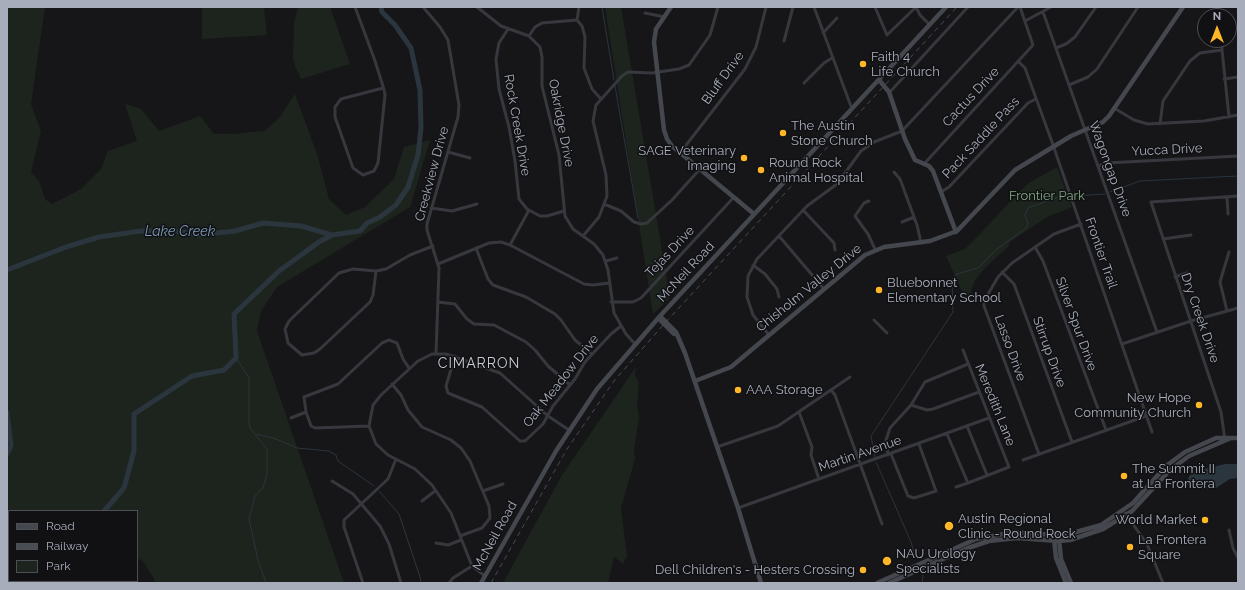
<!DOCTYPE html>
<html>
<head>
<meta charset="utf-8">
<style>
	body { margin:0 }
	#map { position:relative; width:1245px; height:590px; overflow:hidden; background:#161619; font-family:Raleway,sans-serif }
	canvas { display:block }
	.frame { position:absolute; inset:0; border:8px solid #a7adba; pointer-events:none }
	.legend { position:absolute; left:8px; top:510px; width:130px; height:72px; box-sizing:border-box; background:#111114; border:1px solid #4d4f56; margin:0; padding:5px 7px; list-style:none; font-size:12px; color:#a7adba }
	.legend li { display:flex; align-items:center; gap:8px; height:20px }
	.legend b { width:20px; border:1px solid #4d4f56 }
	.north { position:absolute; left:1197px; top:8px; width:40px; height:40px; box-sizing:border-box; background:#111114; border:1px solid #4d4f56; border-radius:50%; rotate:0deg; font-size:11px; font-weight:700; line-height:16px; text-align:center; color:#a7adba }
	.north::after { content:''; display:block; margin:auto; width:14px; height:18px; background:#ffb728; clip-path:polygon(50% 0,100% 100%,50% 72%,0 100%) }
</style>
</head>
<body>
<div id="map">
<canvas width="1245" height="590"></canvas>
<div class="frame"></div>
<ul class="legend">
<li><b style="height:5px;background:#45474e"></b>Road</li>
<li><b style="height:5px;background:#4a4c53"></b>Railway</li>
<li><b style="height:11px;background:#1c241d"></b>Park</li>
</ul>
<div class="north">N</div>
</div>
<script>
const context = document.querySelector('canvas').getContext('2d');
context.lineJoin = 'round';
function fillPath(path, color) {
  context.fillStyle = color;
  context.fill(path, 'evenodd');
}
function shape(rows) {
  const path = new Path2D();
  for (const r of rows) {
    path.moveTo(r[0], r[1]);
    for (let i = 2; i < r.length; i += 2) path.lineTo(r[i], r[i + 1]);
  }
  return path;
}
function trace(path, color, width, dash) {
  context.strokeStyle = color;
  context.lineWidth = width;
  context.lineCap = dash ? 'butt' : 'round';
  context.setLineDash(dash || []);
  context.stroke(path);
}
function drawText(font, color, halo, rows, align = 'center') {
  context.font = font + ' Raleway,sans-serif';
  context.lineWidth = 3;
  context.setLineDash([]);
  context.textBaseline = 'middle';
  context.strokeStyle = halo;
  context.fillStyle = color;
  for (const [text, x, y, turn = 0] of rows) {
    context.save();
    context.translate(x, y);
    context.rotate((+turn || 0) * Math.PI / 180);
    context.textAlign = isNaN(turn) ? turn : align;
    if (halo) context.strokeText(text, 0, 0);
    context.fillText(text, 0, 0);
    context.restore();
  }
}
fillPath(shape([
	[7,7,45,7,31,104,41,131,31,172,39,181,45,199,52,204,81,189,101,169,108,151,137,141,125,104,141,109,159,131,200,116,214,134,231,134,265,131,280,117,295,94,318,157,329,199,346,215,365,207,394,179,404,147,430,140,410,207,277,287,261,311,257,331,344,583,155,583,153,577,143,561,137,558,137,511,9,511,9,531,7,529],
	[202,7,264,7,267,35,202,39],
	[298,7,330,7,350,64,301,79,295,66,293,58,294,23],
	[605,7,621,7,670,298,653,314],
	[1057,167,1072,207,1047,217,1010,242,1008,247,988,265,975,280,967,302,946,256,965,249,979,235,1019,192,1029,183],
	[636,367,635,375,639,383,637,403,639,418,634,449,635,459,621,508,627,556,623,564,614,557,608,583,503,583,562,475]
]), '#1c241d');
fillPath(shape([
	[1225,464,1238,464,1238,478,1230,479,1216,488,1201,489,1188,486,1186,483,1190,475,1204,469]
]), '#2b353e');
trace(shape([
	[602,7,614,80],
	[615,86,638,218],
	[1110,192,1140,181,1238,176],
	[1074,196,1105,194],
	[236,358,249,378,249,421,250,428,267,449,267,474,263,488,255,496,249,519,258,560,266,583],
	[257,434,276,439,297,448,329,451,336,455,338,461,374,486],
	[875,457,871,436,953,312,952,279,957,274,978,268,997,249,1026,228,1028,224,1025,215,1028,208,1065,195],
	[876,462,911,542,915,557],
	[379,491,399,514,420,577,421,583],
	[922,583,923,575]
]), '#2b353e', 1);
trace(shape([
	[7,270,66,247,99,237,141,231,175,231,198,235,235,231,263,223,301,226,332,235,360,231,367,223,380,217,396,205,408,187,418,155,421,128,420,90,411,48,395,25,382,12,381,7],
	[7,412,11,446,7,454],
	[104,511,124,488,134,451,134,414,192,376,224,370,236,358,234,314,279,271,319,242,332,235]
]), '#2b353e', 5);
trace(shape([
	[355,7,374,58,382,83,384,90,385,95,378,163,374,171,363,175,353,168,335,117,335,107,341,99,383,88],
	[423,7,440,27,448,40,459,105,458,117,427,224,427,230,439,268,436,354],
	[477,7,501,26,529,36,540,47,542,57,542,86,559,155,565,216,573,229,594,244,603,255,608,270,614,313,626,334,635,344],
	[814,7,852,109],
	[875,7,887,35,916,7],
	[916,7,920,15,930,25],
	[1217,7,1218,16],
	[1043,12,1157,332],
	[645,13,665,17],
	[577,20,582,26,585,37,584,68,592,89,601,99],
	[577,20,579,7],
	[1025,21,1051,7],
	[508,29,499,43,496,59,499,89,509,127,515,161,519,199,527,209,540,216,547,216,564,211],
	[823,33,837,18],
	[529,36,535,27,542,23,577,20],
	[1221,40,1229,117],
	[784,41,793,7],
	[1056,48,1066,44,1075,37,1096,7],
	[1018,61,1025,68,1052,142,1152,432],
	[1224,79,1238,77],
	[804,83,824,63,832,58],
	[1069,85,1088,77,1097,69,1138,7],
	[889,93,968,7],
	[1114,108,1134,120,1148,124,1204,121,1238,115],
	[1160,124,1163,101,1190,61,1200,53,1222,50],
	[448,152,470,158],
	[680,153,745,69,756,47,766,7],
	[924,164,1033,45,1020,7],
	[1098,166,1107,163,1238,156],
	[894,172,900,179,917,225,921,243],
	[941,192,949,187,1028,103,1036,99],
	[1227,197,1228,214],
	[869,201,864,203,855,216,868,234,875,249],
	[604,204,621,211,634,222,641,224,647,223,672,200,700,169],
	[431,208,452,211,477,204],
	[803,210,834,243,835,250],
	[902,222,914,217],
	[583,236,599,217,607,196,606,175,593,121,596,105,622,76,628,72,652,73,679,69,689,65,710,35,718,7],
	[779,236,824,289],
	[1163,239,1191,235],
	[510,245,529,210],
	[1035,247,1043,261,1106,430],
	[476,248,488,279,493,285,526,297,555,314,561,320,575,340,592,354],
	[606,261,617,258],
	[438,264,489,243,501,242,510,245,584,284,593,285,609,283],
	[753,265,765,274,777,289,779,297],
	[376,271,373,295,370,302,320,349,314,353,302,355,288,343,285,329,289,321,339,273,353,269,376,271,386,269,410,255,433,246],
	[1002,272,1014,284,1072,442],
	[1175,277,1187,273],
	[438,302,455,304,467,319,474,324,494,325,526,342,535,350,548,366,570,385],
	[611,302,633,302,641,298,734,197],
	[1227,311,1220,282,1229,252],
	[874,320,887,333],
	[769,335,753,315,747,297,748,276,757,259,807,206,837,184,861,151,874,142,902,131,1018,7],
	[1122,344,1191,321,1238,308],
	[963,350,1009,467,968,483],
	[455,356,446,386,448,393,482,407,520,441,525,441,543,424,553,406,575,379,585,362,611,334,621,326],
	[392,384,401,395,408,410,422,427,451,440,461,448,470,461,489,506,490,518,482,528,460,536],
	[831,390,835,395,882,524],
	[911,405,927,410,933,409,979,392],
	[799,412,812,447,811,455,819,479],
	[291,418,306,412],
	[369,426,315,428,311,426,306,412,304,397,338,384,382,343,389,340,397,343,403,359,409,368],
	[967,426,987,475],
	[947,434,968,483,956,487],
	[1225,440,1221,412,1151,202,1238,196],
	[717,447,778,426,850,377],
	[891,454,908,496,914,498,933,492,936,491,919,444],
	[1039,454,984,306,984,301,998,277,1012,263,1054,234,1081,224],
	[888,455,886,440,890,428,911,405,925,382,968,364],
	[1023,460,1146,416],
	[332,481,353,494,380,526,389,544,401,583],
	[483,491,503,484],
	[422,501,435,491],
	[738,508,989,418],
	[1125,513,1147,544,1163,583],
	[1229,530,1233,548,1238,558],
	[436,543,448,545,461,540],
	[485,576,472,566,451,513,432,485,415,469,388,455,376,444,369,426,373,405,381,395,418,361,432,354,446,354,500,373,548,416,569,430],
	[363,583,344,527,344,520,388,479,396,459],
	[449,583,453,578,472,566]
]), '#37383e', 3);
trace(shape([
	[671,7,656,29,654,42,664,130,667,139,672,146,754,214],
	[879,80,889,92,905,139,915,160,929,166,933,171,956,232],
	[660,316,676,332,685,353,738,508,761,583],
	[658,318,674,334],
	[695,381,731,367,865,255,884,247,930,241,957,231,1015,170,1071,136,1103,122,1109,116,1183,7],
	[1054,539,1056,558,1066,583],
	[1059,539,1061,559,1071,583],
	[481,583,556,451,597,389,660,316,946,7],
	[877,583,976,539,1014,532,1054,535,1069,534,1101,525,1133,503,1166,466,1185,452,1216,438,1238,438],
	[889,583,968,548,989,541,1017,538,1059,541,1070,540,1103,529,1132,511,1170,470,1189,456,1231,438]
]), '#45474e', 4.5);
trace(shape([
	[491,583,567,449,614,381,664,324,957,7]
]), '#4a4c53', 1, [5, 4]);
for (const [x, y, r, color] of [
	[863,64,4,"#ffb728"],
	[783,133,4,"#ffb728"],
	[744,158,4,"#ffb728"],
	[761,170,4,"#ffb728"],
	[879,290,4,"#ffb728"],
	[738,390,4,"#ffb728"],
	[1199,405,4,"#ffb728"],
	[1124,476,4,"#ffb728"],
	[1205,520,4,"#ffb728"],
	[949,526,5,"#ffb728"],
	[1130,547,4,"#ffb728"],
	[887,561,5,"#ffb728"],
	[863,570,4,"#ffb728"]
]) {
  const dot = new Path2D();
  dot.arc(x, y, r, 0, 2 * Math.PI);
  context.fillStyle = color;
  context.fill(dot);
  trace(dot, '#111114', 1.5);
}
drawText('13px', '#a7adba', '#111114', [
	["Faith 4",871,57],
	["Life Church",871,72],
	["The Austin",791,126],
	["Stone Church",791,141],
	["SAGE Veterinary",736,151,"right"],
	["Imaging",736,166,"right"],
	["Round Rock",769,163],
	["Animal Hospital",769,178],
	["Bluebonnet",887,283],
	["Elementary School",887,298],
	["AAA Storage",746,390],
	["New Hope",1191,398,"right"],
	["Community Church",1191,413,"right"],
	["The Summit II",1132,469],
	["at La Frontera",1132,484],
	["Austin Regional",958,519],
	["Clinic - Round Rock",958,534],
	["World Market",1197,520,"right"],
	["La Frontera",1138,540],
	["Square",1138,555],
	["NAU Urology",896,554],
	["Specialists",896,569],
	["Dell Children's - Hesters Crossing",855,570,"right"]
], 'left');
drawText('13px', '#a7adba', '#111114', [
	["Bluff Drive",723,78,-54],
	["Cactus Drive",971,97,-47],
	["Oakridge Drive",561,123,79],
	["Rock Creek Drive",517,125,80],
	["Pack Saddle Pass",981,138,-47],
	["Yucca Drive",1167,150,-3],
	["Wagongap Drive",1110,169,70],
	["Creekview Drive",432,174,-75],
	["Tejas Drive",670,252,-47],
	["Frontier Trail",1101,253,71],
	["McNeil Road",686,272,-47],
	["Chisholm Valley Drive",809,288,-39],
	["Dry Creek Drive",1200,318,71],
	["Silver Spur Drive",1076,324,70],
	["Lasso Drive",1010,348,70],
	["Stirrup Drive",1049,352,70],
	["Oak Meadow Drive",561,381,-52],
	["Meredith Lane",995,405,68],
	["Martin Avenue",860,454,-19],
	["McNeil Road",495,536,-61]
]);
drawText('13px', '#7da67f', '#111114', [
	["Frontier Park",1047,196]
]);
drawText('italic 14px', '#7b9bb8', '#111114', [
	["Lake Creek",180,232]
]);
context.letterSpacing = '1px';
drawText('14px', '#c9ccd5', '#111114', [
	["CIMARRON",479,364]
]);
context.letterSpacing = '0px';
</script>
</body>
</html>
